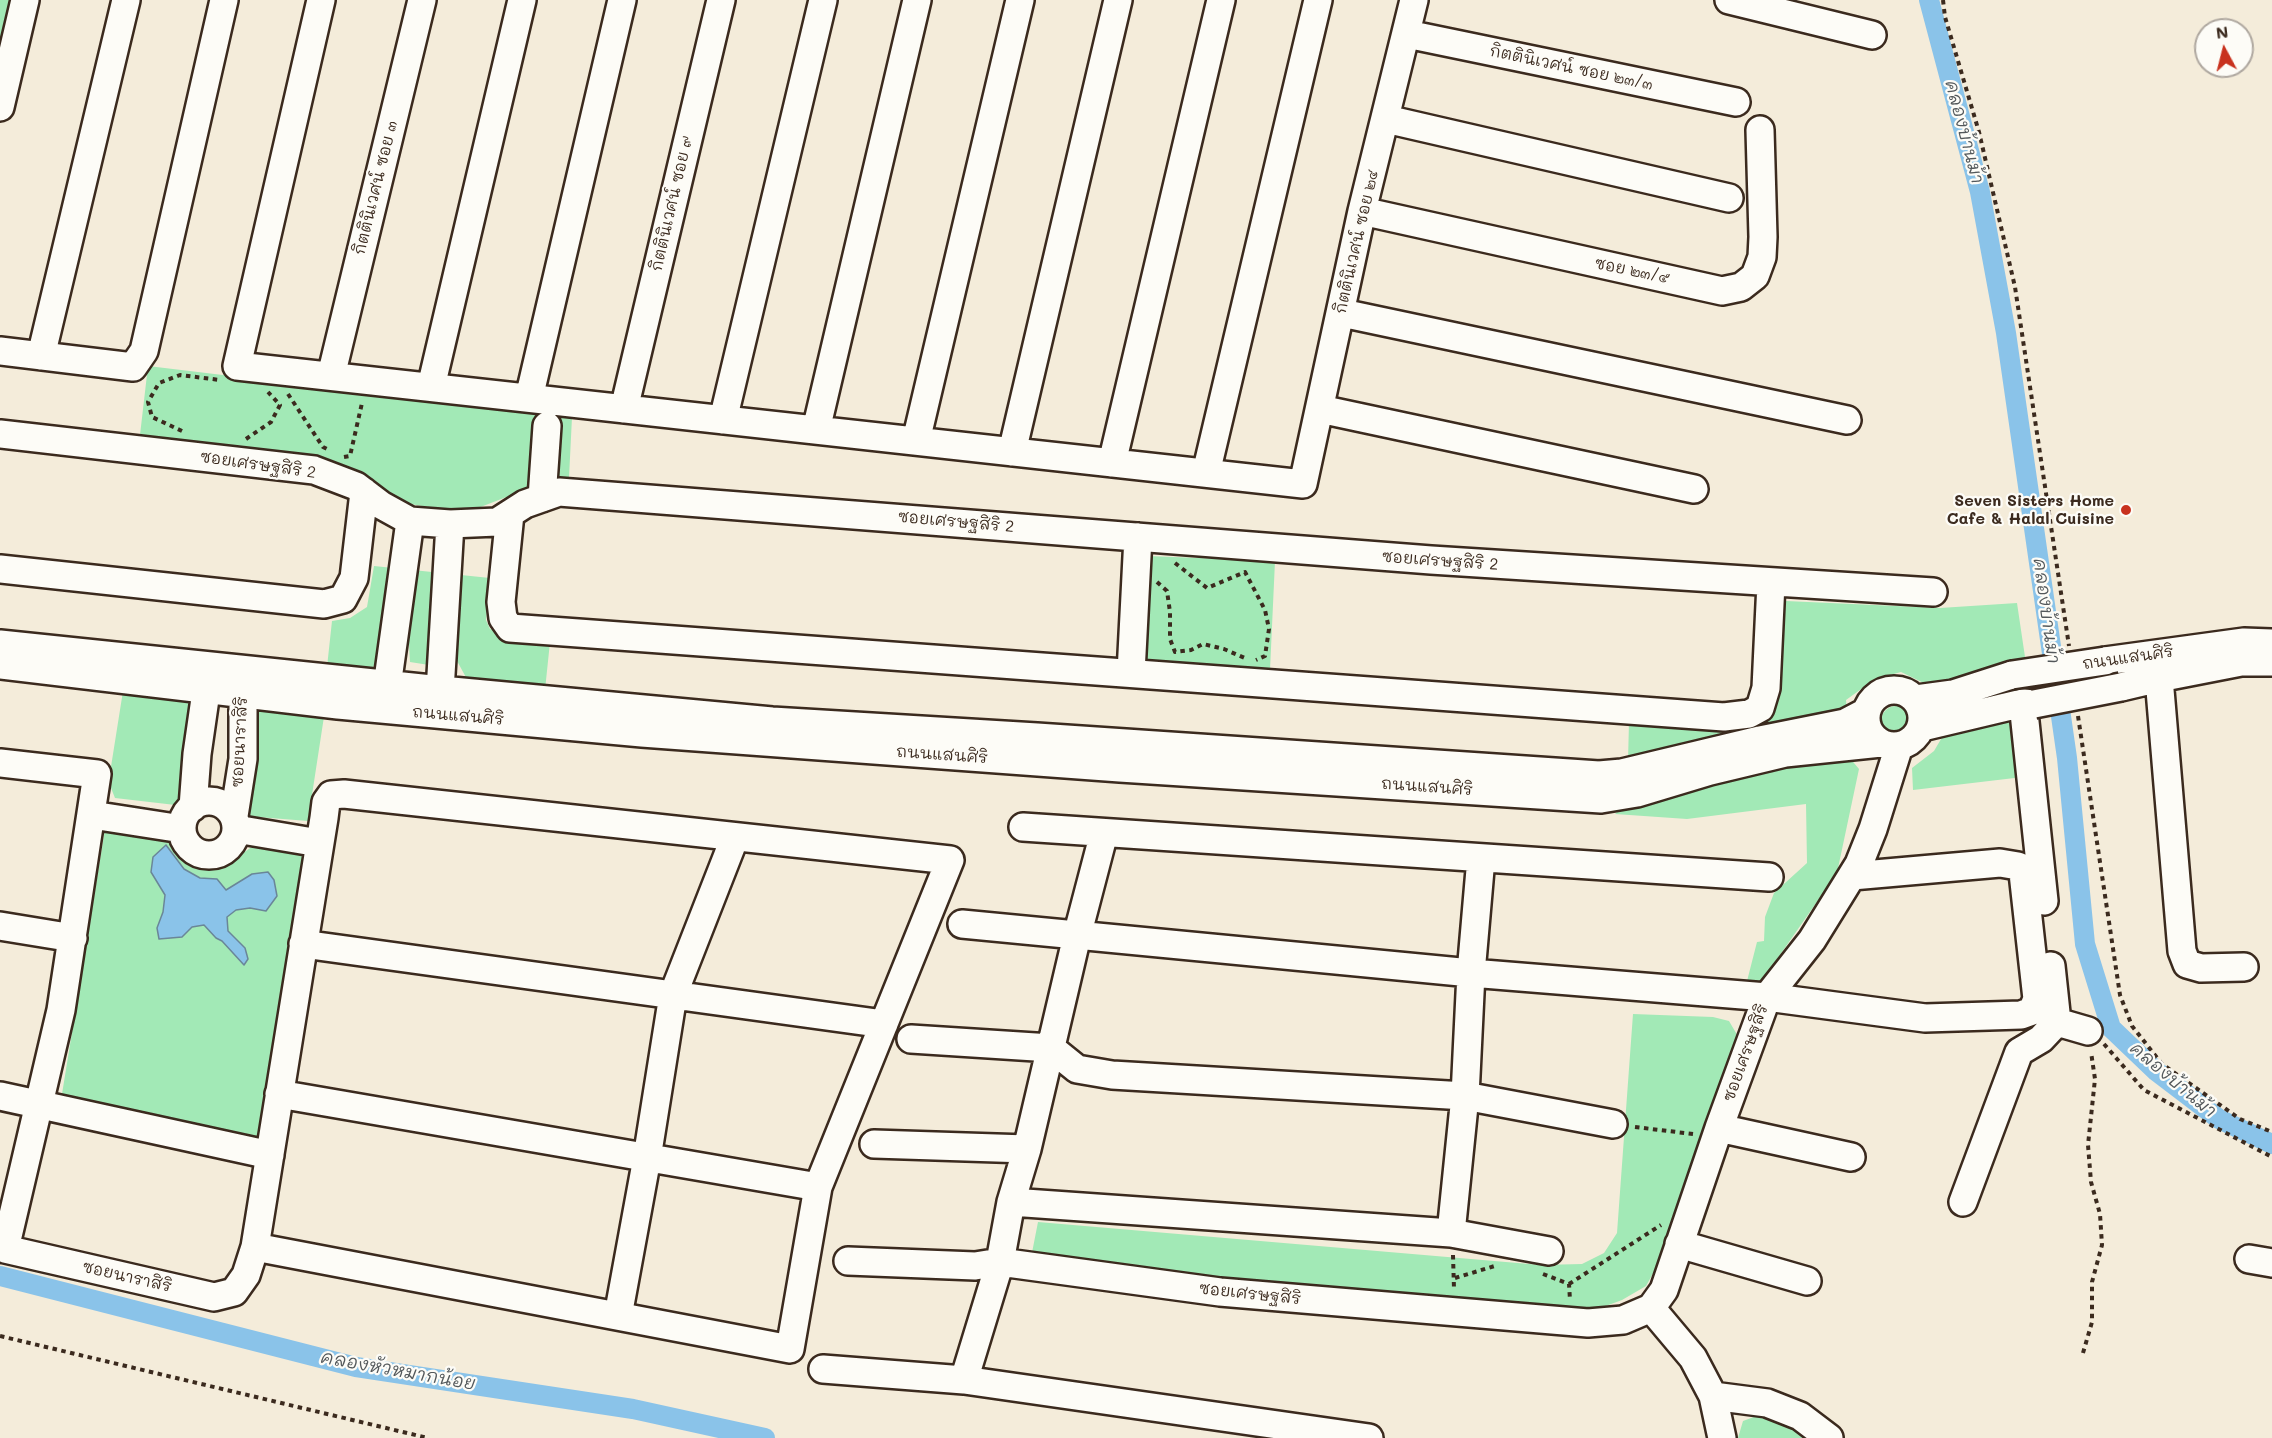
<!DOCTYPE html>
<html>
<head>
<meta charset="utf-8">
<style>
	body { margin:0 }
	#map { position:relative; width:2272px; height:1438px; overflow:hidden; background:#f4ecda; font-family:Mali,sans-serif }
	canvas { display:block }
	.north { position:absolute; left:2194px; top:18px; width:60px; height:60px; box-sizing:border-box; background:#fdfcf7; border:2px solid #afa8a0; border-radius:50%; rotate:353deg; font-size:16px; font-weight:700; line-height:24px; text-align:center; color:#3b2a1e }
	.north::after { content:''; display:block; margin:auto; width:21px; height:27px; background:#c8321e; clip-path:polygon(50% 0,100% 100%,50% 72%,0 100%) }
</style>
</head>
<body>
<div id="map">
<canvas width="2272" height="1438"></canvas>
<div class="north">N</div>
</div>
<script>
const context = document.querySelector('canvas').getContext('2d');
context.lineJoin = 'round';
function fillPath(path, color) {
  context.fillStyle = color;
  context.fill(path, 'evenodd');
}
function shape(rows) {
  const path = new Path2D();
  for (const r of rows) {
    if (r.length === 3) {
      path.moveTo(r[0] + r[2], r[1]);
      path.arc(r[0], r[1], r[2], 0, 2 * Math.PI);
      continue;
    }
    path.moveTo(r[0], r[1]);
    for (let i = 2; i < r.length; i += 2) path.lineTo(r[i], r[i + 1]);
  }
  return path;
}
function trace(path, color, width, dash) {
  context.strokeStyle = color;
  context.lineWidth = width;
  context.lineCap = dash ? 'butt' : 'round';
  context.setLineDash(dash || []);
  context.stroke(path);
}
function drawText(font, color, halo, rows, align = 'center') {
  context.font = font + ' Mali,"Playpen Sans Thai",sans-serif';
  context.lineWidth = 4.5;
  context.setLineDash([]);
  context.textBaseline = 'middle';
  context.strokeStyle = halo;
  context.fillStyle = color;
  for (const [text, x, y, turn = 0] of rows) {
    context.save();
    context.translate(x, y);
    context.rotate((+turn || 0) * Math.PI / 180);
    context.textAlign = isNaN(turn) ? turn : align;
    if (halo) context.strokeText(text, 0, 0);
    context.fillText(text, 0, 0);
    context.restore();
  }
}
fillPath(shape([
	[0,0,20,0,0,81],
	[148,366,572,417,569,478,522,491,465,513,410,504,323,457,140,435],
	[1148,556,1275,561,1270,670,1143,664],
	[374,566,490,578,486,620,490,629,550,642,545,690,469,683,456,659,456,647,429,665,410,662,409,644,387,640,379,659,369,672,327,667,332,621,350,618,367,607],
	[1786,601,1940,608,2017,603,2025,657,1992,673,1930,686,1901,672,1875,679,1846,700,1847,711,1628,761,1629,722,1759,722,1773,715,1779,672,1782,606],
	[123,691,196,698,184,806,115,798,111,788,110,773],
	[254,703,325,710,308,821,245,816],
	[1896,721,15],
	[2016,721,2023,777,1913,790,1912,768,1934,751,1944,734],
	[1827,754,1849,757,1859,769,1837,873,1759,985,1746,985,1757,942,1764,941,1765,917,1774,893,1807,863,1806,804,1687,819,1615,814,1626,804],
	[105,829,163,833,196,865,218,866,239,856,253,846,292,849,301,853,304,864,258,1145,67,1103,62,1094],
	[1633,1014,1713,1017,1729,1021,1739,1038,1665,1252,1646,1286,1622,1300,1584,1314,1029,1268,1038,1222,1541,1265,1582,1264,1604,1253,1617,1233],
	[1762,1414,1781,1421,1807,1438,1738,1438,1743,1421]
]), '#a2e9b6');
const water = shape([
	[166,845,184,869,200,878,217,879,226,890,252,874,268,872,274,880,277,896,266,911,250,908,236,910,227,917,228,931,245,948,248,959,244,965,222,941,216,938,204,925,192,927,182,937,159,939,157,928,163,912,165,895,151,872,153,857,166,845]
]);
fillPath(water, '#8ac3e9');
trace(water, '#6a8698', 1.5);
trace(shape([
	[1929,0,1980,192,2006,333,2067,758,2085,944,2111,1028,2156,1071,2219,1119,2272,1144],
	[0,1276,356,1367,633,1409,765,1438]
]), '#8ac3e9', 20);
const minor = shape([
	[321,0,237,366,1303,484,1362,211,1414,0],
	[1729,0,1872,35],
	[1407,34,1736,102],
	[0,107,25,0],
	[1386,119,1729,198],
	[1362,211,1722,291,1741,287,1755,276,1762,257,1763,237,1760,130],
	[1342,313,1847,420],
	[0,351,133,367,144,351,224,0],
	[41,356,126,0],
	[331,376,422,0],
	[431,387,522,0],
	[529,398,622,0],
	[624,409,721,0],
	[1320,409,1694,489],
	[723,420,823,0],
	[816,430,917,0],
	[0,434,314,470,356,486,381,505,410,521,450,524,497,522,525,504,559,492,1431,560,1933,592],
	[916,441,1020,0],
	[1012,452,1118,0],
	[1112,463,1221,0],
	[1206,473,1318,0],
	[542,498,547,426],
	[510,514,501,602,503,618,510,628,1724,717,1749,714,1760,708,1766,688,1771,583],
	[0,569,324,604,343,599,354,578,364,492],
	[0,644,441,690,772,721,1037,737,1599,775,1622,773,1760,740,1845,723,1866,712],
	[2105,661,2244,642,2272,643],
	[0,665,338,705,642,733,1120,768,1601,799,1637,793,1710,771,1785,753,1881,743],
	[1131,673,1138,537],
	[2159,678,2182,951,2187,964,2201,968,2244,967],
	[2121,687,2159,678,2241,662,2272,662],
	[1894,718,28],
	[1916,699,1953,694,2012,675],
	[385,701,410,521],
	[2023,703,2044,901],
	[439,708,450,524],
	[1922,727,2023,703,2034,704],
	[0,763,97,774,61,1010,5,1249,214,1297,234,1292,246,1275,255,1247,324,818,326,802,331,795,344,794,950,860,818,1187,790,1349,255,1247],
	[209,828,27],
	[193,807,197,754,209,671],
	[92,815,182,829],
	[234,816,243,759,243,676],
	[1023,827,1769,877],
	[236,829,319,843],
	[962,924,1471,973,1767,997,1925,1018,2021,1015,2032,1011,2037,999,2023,873,2018,866,2000,863,1852,876],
	[0,926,73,938],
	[303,944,884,1024],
	[2057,1022,2088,1031],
	[911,1039,1051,1048,1077,1069,1112,1075,1465,1096,1613,1124],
	[279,1094,818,1187],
	[0,1096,270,1155],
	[1719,1128,1851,1157],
	[874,1144,1027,1149],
	[1011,1202,1451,1233,1549,1251],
	[1963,1202,2019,1052,2041,1039,2057,1022,2051,966],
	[1451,1233,1465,1096,1471,973,1481,858],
	[1679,1244,1807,1281],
	[2249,1259,2272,1263],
	[848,1261,975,1266,1000,1262,1220,1292,1588,1323,1623,1320,1651,1308,1664,1290,1719,1128,1767,997,1812,940,1859,864,1873,829,1899,746],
	[1651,1308,1693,1358,1713,1396,1722,1438],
	[618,1316,647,1158,673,995,735,837],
	[823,1369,964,1380,1369,1438],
	[964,1380,1000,1262,1011,1202,1027,1149,1077,936,1104,833],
	[1713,1396,1767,1403,1800,1416,1829,1438]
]);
trace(minor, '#3b2a1e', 32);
trace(shape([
	[1943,0,1945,17,1979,132,2015,287,2069,646],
	[288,394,323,447,327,449],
	[182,431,152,417,148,402,159,383,180,375,220,380],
	[246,439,271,422,280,405,268,392],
	[344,457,350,456,362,403],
	[1175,563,1207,588,1245,572,1265,610,1269,629,1265,656,1256,660],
	[1157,582,1167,591,1170,612,1170,639,1175,652,1191,650,1203,644,1224,649,1247,659],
	[2078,716,2120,995,2132,1026,2162,1064,2240,1119,2272,1132],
	[2104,1044,2144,1090,2272,1157],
	[1635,1127,1693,1134],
	[1453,1255,1454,1289],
	[1543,1274,1569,1284,1570,1300],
	[1455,1278,1498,1265],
	[1569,1284,1661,1225],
	[0,1336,428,1438],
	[2083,1353,2092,1322,2092,1282,2102,1245,2100,1214,2091,1182,2088,1145,2095,1079,2091,1052]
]), '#3b2a1e', 4, [4.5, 4.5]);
trace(minor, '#fdfcf7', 27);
const minorBridge = shape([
	[2012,675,2105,661],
	[2034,704,2121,687]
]);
trace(minorBridge, '#3b2a1e', 32, []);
trace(minorBridge, '#fdfcf7', 27);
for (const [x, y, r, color] of [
	[2126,510,6,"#c8321e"]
]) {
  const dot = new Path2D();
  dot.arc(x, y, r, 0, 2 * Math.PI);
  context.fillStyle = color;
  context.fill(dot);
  trace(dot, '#fdfcf7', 2);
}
drawText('16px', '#3b2a1e', '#fdfcf7', [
	["กิตตินิเวศน์ ซอย ๒๓/๓",1571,68,12],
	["กิตตินิเวศน์ ซอย ๓",376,188,-76],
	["กิตตินิเวศน์ ซอย ๙",672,204,-77],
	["กิตตินิเวศน์ ซอย ๒๔",1357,242,-77],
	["ซอย ๒๓/๕",1632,271,12],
	["ซอยเศรษฐสิริ 2",258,465,8],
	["ซอยเศรษฐสิริ 2",956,522,5],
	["ซอยเศรษฐสิริ 2",1440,561,4],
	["ถนนแสนศิริ",2128,658,-8],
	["ถนนแสนศิริ",458,716,5],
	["ซอยนาราสิริ",240,742,-87],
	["ถนนแสนศิริ",942,755,4],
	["ถนนแสนศิริ",1427,787,4],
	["ซอยเศรษฐสิริ",1746,1053,-70],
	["ซอยนาราสิริ",127,1277,13],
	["ซอยเศรษฐสิริ",1250,1294,6]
]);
drawText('bold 16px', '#3b2a1e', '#fdfcf7', [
	["Seven Sisters Home",2114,501],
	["Cafe & Halal Cuisine",2114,519]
], 'right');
drawText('italic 18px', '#53585b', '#fdfcf7', [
	["คลองบ้านม้า",1964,132,75],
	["คลองบ้านม้า",2046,611,82],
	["คลองบ้านม้า",2173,1080,40],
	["คลองหัวหมากน้อย",398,1371,10]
]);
</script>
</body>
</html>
